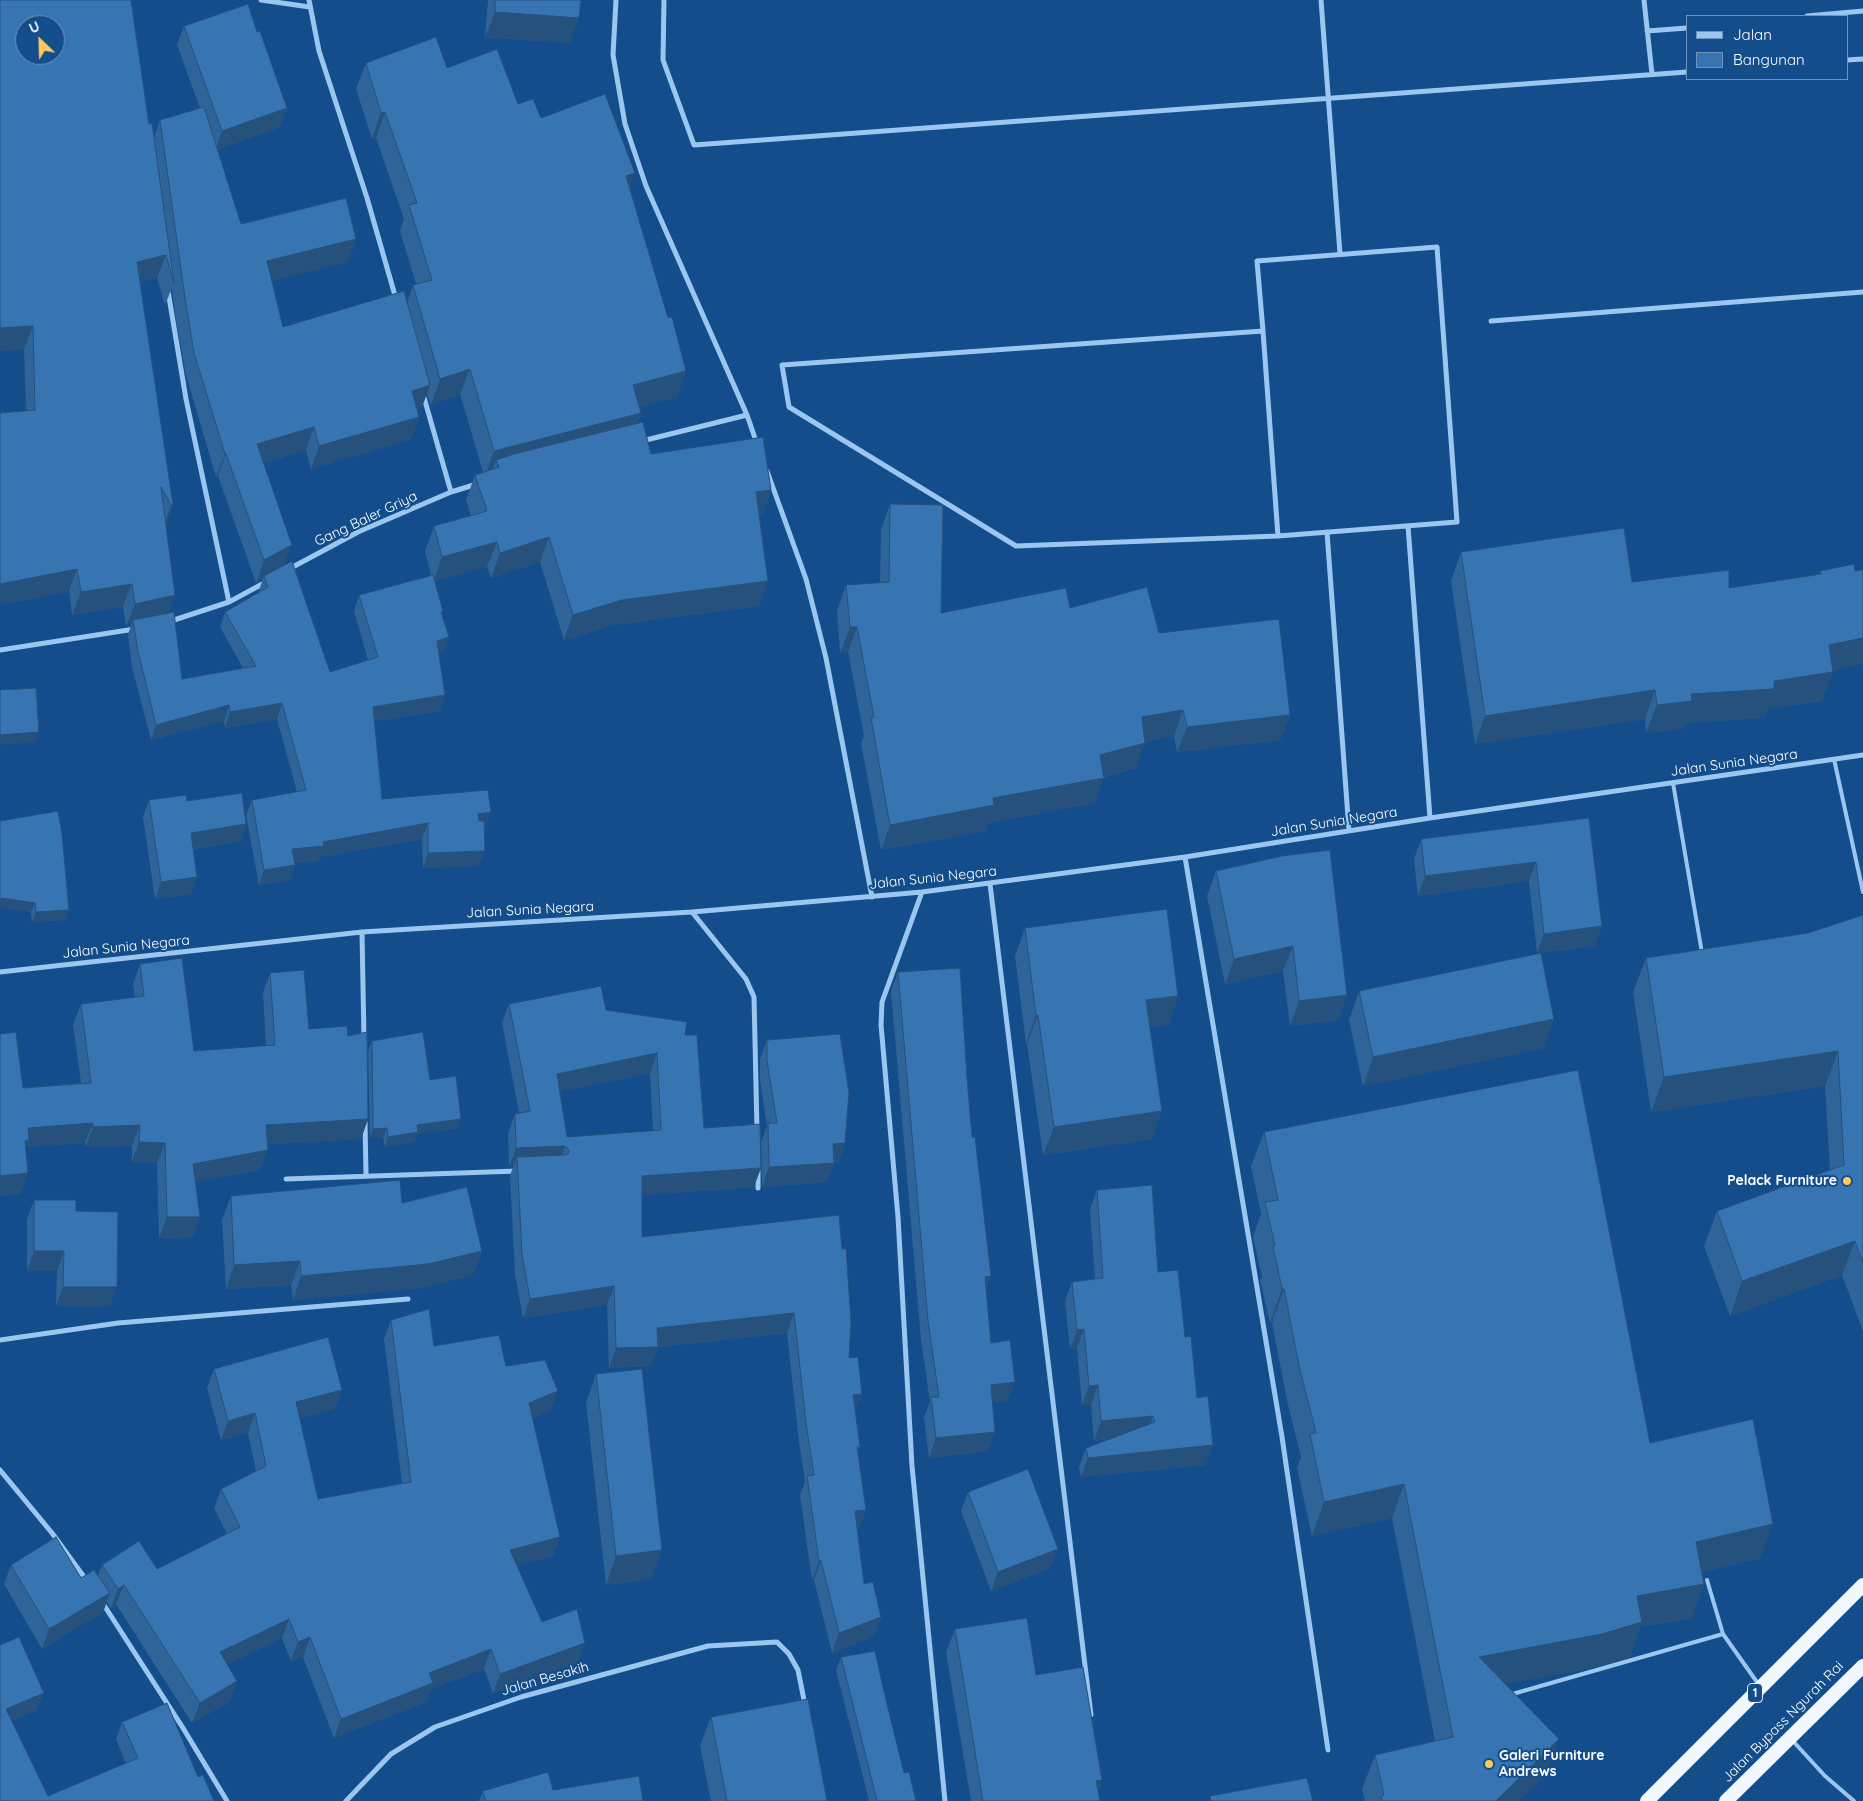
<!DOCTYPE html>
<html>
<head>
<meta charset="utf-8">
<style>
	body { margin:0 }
	#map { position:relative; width:1863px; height:1801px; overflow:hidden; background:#134d8b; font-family:Quicksand,sans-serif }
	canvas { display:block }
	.legend { position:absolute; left:1686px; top:15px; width:162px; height:65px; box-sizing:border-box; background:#134d8b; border:1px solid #7194b9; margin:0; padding:6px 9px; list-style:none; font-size:15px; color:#fff }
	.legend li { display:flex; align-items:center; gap:10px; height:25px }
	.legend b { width:25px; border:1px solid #7194b9 }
	.north { position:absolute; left:15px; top:15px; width:50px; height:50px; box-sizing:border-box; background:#134d8b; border:1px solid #7194b9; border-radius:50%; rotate:336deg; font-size:14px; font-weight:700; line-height:20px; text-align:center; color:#fff }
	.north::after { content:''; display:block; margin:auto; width:18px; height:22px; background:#ffc85a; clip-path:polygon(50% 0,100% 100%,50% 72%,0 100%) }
</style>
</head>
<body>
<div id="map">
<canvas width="1863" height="1801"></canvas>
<ul class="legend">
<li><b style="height:6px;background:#9bc6f0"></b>Jalan</li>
<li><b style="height:14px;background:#3774b2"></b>Bangunan</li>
</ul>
<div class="north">U</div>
</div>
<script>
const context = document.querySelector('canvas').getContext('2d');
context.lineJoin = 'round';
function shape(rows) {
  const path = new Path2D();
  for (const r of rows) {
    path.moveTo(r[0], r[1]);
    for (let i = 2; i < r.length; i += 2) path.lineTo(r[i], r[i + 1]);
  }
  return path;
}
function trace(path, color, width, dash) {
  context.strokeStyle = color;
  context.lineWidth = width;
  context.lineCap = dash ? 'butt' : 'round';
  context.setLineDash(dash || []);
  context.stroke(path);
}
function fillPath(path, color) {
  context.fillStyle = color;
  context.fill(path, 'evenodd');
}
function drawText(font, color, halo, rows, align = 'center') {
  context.font = font + ' Quicksand,sans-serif';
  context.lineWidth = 4;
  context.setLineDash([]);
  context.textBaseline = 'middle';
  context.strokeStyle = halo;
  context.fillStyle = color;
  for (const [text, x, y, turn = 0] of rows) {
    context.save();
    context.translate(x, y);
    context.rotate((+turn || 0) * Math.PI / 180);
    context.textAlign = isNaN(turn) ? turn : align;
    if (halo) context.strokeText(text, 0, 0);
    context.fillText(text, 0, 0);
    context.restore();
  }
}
trace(shape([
	[1834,759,1863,892],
	[1673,783,1702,953],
	[1707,1580,1723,1634,1759,1685],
	[1509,1695,1723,1634],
	[1792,1740,1825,1776,1854,1801]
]), '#9bc6f0', 4);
trace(shape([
	[261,0,310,7],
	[309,0,319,51,367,198,396,299],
	[616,0,613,55,625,124,646,186,747,415,757,444],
	[664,0,663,60,694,145,1687,72],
	[1321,0,1340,254],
	[1644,0,1652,74],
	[1807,16,1863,11],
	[1647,31,1687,28],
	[1847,60,1863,59],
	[168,291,186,399,229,602],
	[1491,321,1863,292],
	[1263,331,782,365,789,407,1016,546,1278,536,1457,522,1437,247,1257,261,1263,331,1278,536],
	[423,394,451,492],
	[642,441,747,415],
	[767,471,806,579,826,658,872,897],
	[1408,526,1430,818],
	[1327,532,1349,831],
	[289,569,358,532,451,492,477,484],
	[168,622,229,602,266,582],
	[0,650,135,629],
	[1185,857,1282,1437,1328,1750],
	[990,884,1091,1715],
	[922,892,882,1002,881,1025,898,1217,912,1466,945,1801],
	[692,912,746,979,754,997,757,1130],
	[362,932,364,1039],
	[0,972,362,932,692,912,922,892,1185,857,1430,818,1863,755],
	[365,1122,366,1175],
	[758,1171,758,1188],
	[286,1179,518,1171],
	[0,1340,118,1323,408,1299],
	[0,1470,52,1533,87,1581],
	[102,1602,183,1728,227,1801],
	[346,1801,391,1754,435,1727,521,1697,708,1646,777,1642,789,1654,798,1670,805,1705]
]), '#9bc6f0', 5);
trace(shape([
	[1647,1801,1863,1585],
	[1726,1801,1863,1666]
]), '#f2f8ff', 14);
fillPath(shape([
	[0,0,149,124,154,138,160,120,200,108,177,45,184,26,257,32,287,108,280,127,217,150,241,224,348,262,272,280,283,327,407,303,413,285,416,284,400,231,404,219,376,138,372,139,356,89,366,63,447,68,518,104,541,118,630,188,668,318,686,371,677,397,639,407,641,413,637,424,651,454,771,490,762,515,759,515,768,581,759,606,613,625,564,640,540,562,491,578,487,567,435,581,442,615,444,652,439,654,445,695,440,711,374,721,382,799,486,827,484,827,479,866,423,868,422,839,320,857,318,861,295,863,295,865,290,880,259,885,246,815,252,800,297,792,277,719,225,728,224,721,151,740,132,667,128,635,131,625,126,626,123,607,72,615,69,591,0,605,0,413,26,411,24,349,0,351],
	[157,278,165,305,172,288,176,320,186,375,216,477,218,476,256,583,263,578,259,591,259,592,225,612,220,627,243,668,182,679,169,613,166,525,173,505,140,282],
	[427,393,431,405,460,394,483,472,475,475,466,500,471,516,434,526,425,551,431,576,359,595,354,611,368,660,330,672,284,565,263,463,306,450,311,469,411,439,419,417,417,409,422,407],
	[488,0,581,0,570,43,485,37],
	[890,504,941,613,1070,608,1159,633,1290,715,1280,740,1177,752,1174,736,1145,741,1136,768,1104,777,1095,803,987,823,985,831,881,850,861,743,864,736,848,652,840,653,837,611,846,585,880,583,881,530],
	[1461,552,1632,582,1729,588,1819,575,1820,571,1855,571,1833,671,1822,701,1767,709,1764,718,1684,723,1682,729,1646,733,1645,719,1475,744,1451,581],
	[149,800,187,801,246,824,240,841,194,849,191,894,155,899,143,817],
	[1589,818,1595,946,1537,953,1529,881,1418,896,1414,859,1421,839],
	[0,821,65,920,32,922,31,912],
	[1216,871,1347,995,1338,1020,1290,1026,1283,971,1225,984,1207,896],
	[1863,915,1863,1331,1842,1275,1730,1316,1704,1246,1717,1211,1830,1170,1825,1086,1651,1112,1633,992,1646,958,1808,933],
	[1025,928,1178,996,1168,1025,1150,1027,1152,1139,1043,1155,1027,1044,1026,1044,1015,956],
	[140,964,194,1051,266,1046,263,993,270,973,309,1029,348,1036,368,1119,361,1139,267,1144,260,1170,195,1182,193,1237,159,1238,157,1163,132,1162,132,1146,86,1147,85,1143,26,1147,26,1149,28,1173,21,1193,0,1196,0,1034,23,1088,81,1083,73,1025,81,1004,135,998,133,984],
	[898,972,967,1078,972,1137,991,1276,986,1289,991,1343,1008,1401,993,1403,988,1451,929,1458,924,1417,930,1402,921,1340,891,991],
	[1359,991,1544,1048,1363,1086,1349,1020],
	[509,1004,606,1010,685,1035,704,1128,754,1187,642,1195,642,1237,839,1215,849,1358,860,1446,858,1451,866,1510,859,1529,857,1529,864,1584,881,1617,874,1636,832,1653,814,1580,812,1580,800,1495,805,1481,799,1442,787,1333,658,1347,651,1366,609,1368,607,1305,523,1318,515,1274,510,1176,513,1167,509,1167,508,1133,515,1114,519,1113,502,1023],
	[650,1073,653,1131,567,1137,560,1091],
	[767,1040,845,1143,838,1163,834,1163,827,1182,762,1187,761,1142,767,1126,760,1080,760,1059],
	[372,1041,430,1080,458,1128,417,1134,414,1141,385,1147,383,1138,370,1138,368,1051],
	[1264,1132,1650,1443,1761,1558,1702,1572,1692,1618,1640,1627,1630,1657,1590,1668,1505,1684,1547,1774,1519,1801,1365,1801,1362,1789,1375,1755,1435,1741,1392,1518,1312,1536,1297,1468,1301,1457,1288,1405,1272,1323,1270,1323,1260,1280,1262,1277,1253,1237,1261,1214,1251,1166],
	[1097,1190,1158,1272,1185,1337,1197,1398,1206,1465,1081,1477,1079,1467,1086,1448,1109,1439,1094,1441,1091,1405,1082,1405,1077,1348,1070,1349,1065,1301,1072,1282,1095,1279,1090,1209],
	[231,1196,402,1203,473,1275,420,1288,293,1300,291,1285,226,1289,222,1220],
	[34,1200,76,1211,110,1307,56,1306,57,1271,27,1271,27,1219],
	[391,1320,434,1346,506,1366,551,1410,532,1418,560,1537,553,1556,517,1565,542,1622,578,1662,493,1693,484,1669,431,1689,426,1702,334,1738,303,1657,291,1661,282,1638,227,1665,230,1701,192,1723,116,1604,111,1608,107,1602,103,1612,42,1649,4,1584,11,1565,81,1578,98,1575,102,1565,157,1569,227,1534,214,1508,221,1489,256,1471,248,1433,221,1440,207,1388,214,1369,335,1409,300,1418,318,1499,402,1483,384,1339],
	[596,1374,651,1579,606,1585,586,1403],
	[968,1492,1058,1549,1050,1568,991,1591,961,1511],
	[955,1629,1036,1675,1098,1791,1100,1801,971,1801,946,1652],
	[0,1645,37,1710,11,1721,48,1796,126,1763,116,1739,122,1722,198,1777,214,1801,0,1801],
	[841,1657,885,1696,904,1773,916,1801,869,1801,836,1670],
	[711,1717,827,1801,711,1801,700,1746],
	[553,1790,643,1801,479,1801,483,1791]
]), '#2f6499');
fillPath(shape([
	[495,12,579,18,570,43,485,37],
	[287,108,280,127,215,151,222,131],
	[385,112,376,138,372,139,381,113],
	[635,173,626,198,626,176],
	[356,239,348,262,259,284,267,261],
	[166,255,157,278,128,285,137,262],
	[33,326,24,349,0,351,0,328],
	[470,369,460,394,431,405,440,379],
	[686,371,677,397,624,411,633,385],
	[430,385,422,407,404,414,412,391],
	[641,413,631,439,499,467,496,460,491,475,485,477,494,451],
	[419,417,411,439,311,469,319,446],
	[314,427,306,450,249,467,257,444],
	[225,454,226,454,218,476,216,477],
	[771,490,762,515,747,517,756,492],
	[171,505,173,505,165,527,163,528],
	[549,537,540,562,491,578,500,553],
	[497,542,487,567,433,582,442,557],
	[292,545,283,567,264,576,263,578,256,583,264,560],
	[77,569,69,591,0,605,0,584],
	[768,581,759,606,613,625,564,640,573,615,622,600],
	[132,584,123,607,72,615,81,592],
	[175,595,167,618,133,620,131,625,126,626,135,604],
	[850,627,857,627,848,652,840,653],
	[449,637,444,652,431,656,437,641],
	[1863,638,1863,664,1819,674,1829,645],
	[1833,672,1822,701,1767,709,1764,718,1684,723,1682,729,1646,733,1657,705,1691,694,1774,681],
	[1655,690,1645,719,1475,744,1485,716],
	[445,695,440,711,367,722,373,707],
	[282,703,277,719,225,728,230,712],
	[229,705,224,721,151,740,156,725],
	[1183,710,1174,736,1132,743,1142,717],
	[1290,715,1280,740,1177,752,1187,727],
	[39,732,36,742,0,745,0,735],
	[1145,743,1136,768,1091,780,1104,778,1095,803,987,823,985,831,881,850,890,825,993,798,1100,755],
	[491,812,486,827,473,830,478,814],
	[428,823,422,839,320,857,318,861,287,864,292,849,323,842],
	[246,824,240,841,185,850,191,833],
	[485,851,479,866,423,868,428,853],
	[1536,862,1529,881,1418,896,1425,876],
	[295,865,290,880,259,885,264,870],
	[197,877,191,894,155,899,161,882],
	[0,898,35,903,31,912,0,908],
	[69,910,65,920,32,922,36,912],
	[1602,926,1595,946,1537,953,1544,934],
	[1293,946,1283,971,1225,984,1234,959],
	[1347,995,1338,1020,1290,1026,1299,1001],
	[1178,996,1168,1025,1136,1029,1146,1000],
	[1036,1015,1038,1015,1027,1044,1026,1044],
	[1554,1019,1544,1048,1363,1086,1373,1057],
	[1838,1051,1825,1086,1651,1112,1664,1077],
	[657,1053,650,1073,550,1093,557,1074],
	[1162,1111,1152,1139,1043,1155,1054,1127],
	[368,1119,361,1139,259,1145,266,1125],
	[461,1119,458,1128,417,1134,414,1141,385,1147,388,1137,417,1125],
	[93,1123,85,1143,26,1147,22,1161,28,1128],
	[140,1125,132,1146,86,1147,93,1127],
	[387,1128,383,1138,370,1138,373,1129],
	[139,1142,165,1143,157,1163,132,1162],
	[845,1143,838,1163,826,1163,833,1144],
	[565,1146,558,1166,517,1157,513,1167,509,1167,516,1148],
	[268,1150,260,1170,185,1184,193,1164],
	[834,1163,827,1182,762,1187,769,1167],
	[761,1168,754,1187,635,1196,642,1176],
	[28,1173,21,1193,0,1196,0,1176],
	[167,1217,200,1217,193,1237,159,1238],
	[1855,1241,1842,1275,1730,1316,1742,1281],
	[34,1251,64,1251,57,1271,27,1271],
	[482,1251,473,1275,420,1288,293,1300,301,1276],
	[300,1261,291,1285,226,1289,234,1265],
	[991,1276,984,1296,985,1277],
	[614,1286,607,1305,523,1318,530,1299],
	[63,1287,117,1287,110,1307,56,1306],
	[1282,1289,1284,1289,1272,1323,1270,1323],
	[794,1313,787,1333,655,1347,658,1347,651,1366,609,1368,616,1348,657,1328],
	[1084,1329,1077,1348,1070,1349,1077,1330],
	[1015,1382,1008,1401,984,1404,991,1385],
	[1098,1385,1091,1405,1082,1405,1089,1386],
	[342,1390,335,1409,290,1421,296,1402],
	[558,1391,551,1410,522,1422,529,1403],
	[862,1394,855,1413,853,1395],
	[255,1413,248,1433,221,1440,228,1421],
	[1153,1416,1146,1435,1094,1441,1101,1421],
	[995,1432,988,1451,929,1458,936,1438],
	[1213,1445,1206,1465,1081,1477,1088,1458],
	[1404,1484,1392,1518,1312,1536,1324,1502],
	[866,1510,859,1529,848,1531,855,1511],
	[1773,1524,1761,1558,1684,1576,1696,1542],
	[560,1537,553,1556,503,1569,510,1550],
	[1058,1549,1050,1568,991,1591,998,1572],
	[662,1550,651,1579,606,1585,616,1556],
	[819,1561,821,1561,814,1580,812,1580],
	[1704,1584,1692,1618,1640,1627,1630,1657,1590,1668,1467,1692,1479,1657,1637,1596],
	[124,1585,116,1604,111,1608,118,1589],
	[110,1593,103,1612,42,1649,49,1629],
	[881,1617,874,1636,832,1653,839,1633],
	[289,1619,282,1638,213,1672,220,1652],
	[310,1637,303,1657,291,1661,298,1642],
	[585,1643,578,1662,493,1693,500,1674],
	[491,1649,484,1669,431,1689,426,1702,334,1738,341,1719,429,1673],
	[237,1681,230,1701,192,1723,200,1703],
	[44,1693,37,1710,0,1726,6,1709],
	[1559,1739,1547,1774,1519,1801,1496,1801],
	[1102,1780,1095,1801,1096,1781]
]), '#26517d');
const building = shape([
	[0,0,131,0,149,124,152,123,174,283,166,255,137,262,173,505,171,505,161,487,175,595,135,604,132,584,81,592,77,569,0,584,0,413,35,410,33,326,0,328,0,0],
	[25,25,55,25,55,55,25,55,25,25],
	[495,0,581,0,579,18,495,12,495,0],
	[248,4,257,32,260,31,287,108,222,131,184,26,248,4],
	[436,37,447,68,497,49,518,104,533,99,541,118,605,94,635,173,626,176,668,318,672,317,686,371,633,385,641,413,494,451,470,369,440,379,413,285,432,280,409,205,417,203,385,112,381,113,366,63,436,37],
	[204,107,241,224,346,198,356,239,267,261,283,327,404,291,430,385,412,391,419,417,319,446,314,427,257,444,292,545,264,560,226,454,225,454,194,353,185,298,160,120,204,107],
	[643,422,651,454,763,437,771,490,756,492,768,581,622,600,573,615,549,537,500,553,497,542,442,557,434,526,487,511,475,475,499,467,496,460,514,454,643,422],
	[890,504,943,505,941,613,1066,588,1070,608,1147,587,1159,633,1279,619,1290,715,1187,727,1183,710,1142,717,1145,743,1100,755,1104,778,993,798,994,805,890,825,871,718,874,717,857,627,850,627,846,585,889,582,890,504],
	[1624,528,1632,582,1729,570,1729,588,1821,574,1820,571,1854,564,1855,571,1863,570,1863,638,1829,645,1833,672,1774,681,1774,689,1691,694,1692,701,1657,705,1655,690,1485,716,1461,552,1624,528],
	[292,561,330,672,378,657,359,595,433,575,443,611,441,612,449,637,437,641,445,695,373,707,382,799,488,790,491,812,478,814,479,821,484,821,485,851,428,853,428,823,323,842,324,846,292,849,295,865,264,870,252,800,306,790,282,703,230,712,229,705,156,725,138,651,133,620,174,612,182,679,256,666,225,612,268,587,264,576,292,561],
	[36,688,39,732,0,735,0,690,36,688],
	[242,793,246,824,191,833,197,877,161,882,149,800,186,795,187,801,242,793],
	[58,811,62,833,69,910,36,912,35,903,0,898,0,821,58,811],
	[1589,818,1602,926,1544,934,1536,862,1425,876,1421,839,1589,818],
	[1330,850,1347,995,1299,1001,1293,946,1234,959,1216,871,1282,856,1330,850],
	[1167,909,1178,996,1146,1000,1162,1111,1054,1127,1038,1015,1036,1015,1025,928,1167,909],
	[1863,915,1863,1263,1855,1241,1742,1281,1717,1211,1844,1165,1838,1051,1664,1077,1646,958,1808,933,1863,915],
	[1541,953,1554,1019,1373,1057,1359,991,1541,953],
	[182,958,194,1051,275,1045,270,973,304,970,309,1029,347,1026,348,1036,367,1032,368,1119,266,1125,268,1150,193,1164,200,1217,167,1217,165,1143,139,1142,140,1125,93,1127,93,1123,28,1128,29,1140,25,1141,28,1173,0,1176,0,1034,16,1032,23,1088,91,1083,81,1004,144,996,140,964,182,958],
	[960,968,967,1078,972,1137,975,1137,991,1276,985,1277,991,1343,1010,1340,1015,1382,991,1385,995,1432,936,1438,931,1397,939,1397,928,1321,898,972,960,968],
	[601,986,606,1010,687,1022,685,1035,697,1035,704,1128,760,1124,761,1168,642,1176,642,1237,839,1215,842,1249,846,1248,851,1321,849,1358,858,1357,862,1394,853,1395,860,1446,857,1447,866,1510,855,1511,864,1584,873,1582,881,1617,839,1633,821,1561,819,1561,807,1476,814,1475,806,1423,794,1313,657,1328,658,1347,616,1348,614,1286,530,1299,522,1254,517,1157,565,1155,569,1153,569,1150,565,1146,516,1148,515,1114,530,1111,509,1004,601,986],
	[657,1053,661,1130,567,1137,557,1074,657,1053],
	[423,1032,430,1080,456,1076,461,1119,417,1125,418,1132,388,1137,387,1128,373,1129,372,1041,423,1032],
	[840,1034,849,1093,845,1143,833,1144,834,1163,769,1167,768,1123,777,1123,767,1061,767,1040,840,1034],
	[1578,1070,1650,1443,1753,1419,1773,1524,1696,1542,1704,1584,1637,1596,1642,1622,1602,1634,1479,1657,1559,1739,1496,1801,1382,1801,1381,1796,1384,1795,1375,1755,1453,1737,1404,1484,1324,1502,1310,1434,1316,1433,1300,1370,1284,1289,1282,1289,1273,1246,1275,1246,1265,1202,1278,1200,1264,1132,1578,1070],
	[400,1180,402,1203,467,1187,482,1251,428,1264,301,1276,300,1261,234,1265,231,1196,400,1180],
	[1152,1185,1158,1272,1178,1270,1185,1337,1191,1336,1197,1398,1208,1396,1213,1445,1088,1458,1086,1448,1155,1422,1153,1416,1101,1421,1098,1385,1089,1386,1084,1329,1077,1330,1072,1282,1103,1278,1097,1190,1152,1185],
	[34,1200,76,1200,76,1211,118,1212,117,1287,63,1287,64,1251,34,1251,34,1200],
	[429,1309,434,1346,499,1335,506,1366,545,1360,558,1391,529,1403,560,1537,510,1550,542,1622,577,1609,585,1643,500,1674,491,1649,429,1673,433,1683,341,1719,310,1637,298,1642,289,1619,220,1652,237,1681,200,1703,124,1585,118,1589,102,1565,139,1541,157,1569,240,1527,221,1489,266,1466,255,1413,228,1421,214,1369,328,1337,342,1390,296,1402,318,1499,411,1482,391,1320,429,1309],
	[642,1369,662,1550,616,1556,596,1374,642,1369],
	[1028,1469,1058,1549,998,1572,968,1492,1028,1469],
	[56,1537,81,1578,94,1570,110,1593,49,1629,11,1565,56,1537],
	[1027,1618,1036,1675,1083,1667,1102,1780,1096,1781,1100,1801,983,1801,955,1629,1027,1618],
	[19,1637,44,1693,6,1709,48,1796,138,1758,122,1722,167,1703,198,1777,203,1775,214,1801,0,1801,0,1645,19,1637],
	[875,1651,885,1696,904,1773,909,1772,916,1801,877,1801,841,1657,875,1651],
	[808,1699,827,1801,727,1801,711,1717,808,1699],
	[548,1772,553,1790,639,1776,643,1801,486,1801,483,1791,548,1772],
	[1307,1778,1313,1801,1211,1801,1210,1796,1307,1778]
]);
fillPath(building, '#3774b2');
trace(building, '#26517d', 1);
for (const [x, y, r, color] of [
	[1847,1181,5,"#ffc85a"],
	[1489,1764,5,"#ffc85a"]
]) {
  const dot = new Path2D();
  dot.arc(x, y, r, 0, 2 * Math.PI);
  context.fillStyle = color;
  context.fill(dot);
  trace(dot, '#134d8b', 2);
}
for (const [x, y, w] of [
	[1755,1693,15]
]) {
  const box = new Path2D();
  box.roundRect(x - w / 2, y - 9.5, w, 19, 4);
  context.fillStyle = '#134d8b';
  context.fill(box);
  trace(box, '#fff', 1);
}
drawText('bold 12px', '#fff', null, [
	["1",1755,1693]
]);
drawText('14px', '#fff', '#134d8b', [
	["Gang Baler Griya",366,519,-25],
	["Jalan Sunia Negara",1734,763,-8],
	["Jalan Sunia Negara",1334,822,-9],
	["Jalan Sunia Negara",933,878,-6],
	["Jalan Sunia Negara",530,910,-3],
	["Jalan Sunia Negara",126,947,-6],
	["Jalan Besakih",545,1679,-16],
	["Jalan Bypass Ngurah Rai",1783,1722,-45]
]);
drawText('bold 14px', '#fff', '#134d8b', [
	["Pelack Furniture",1837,1181],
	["Galeri Furniture",1499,1756,"left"],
	["Andrews",1499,1772,"left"]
], 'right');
</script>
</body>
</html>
